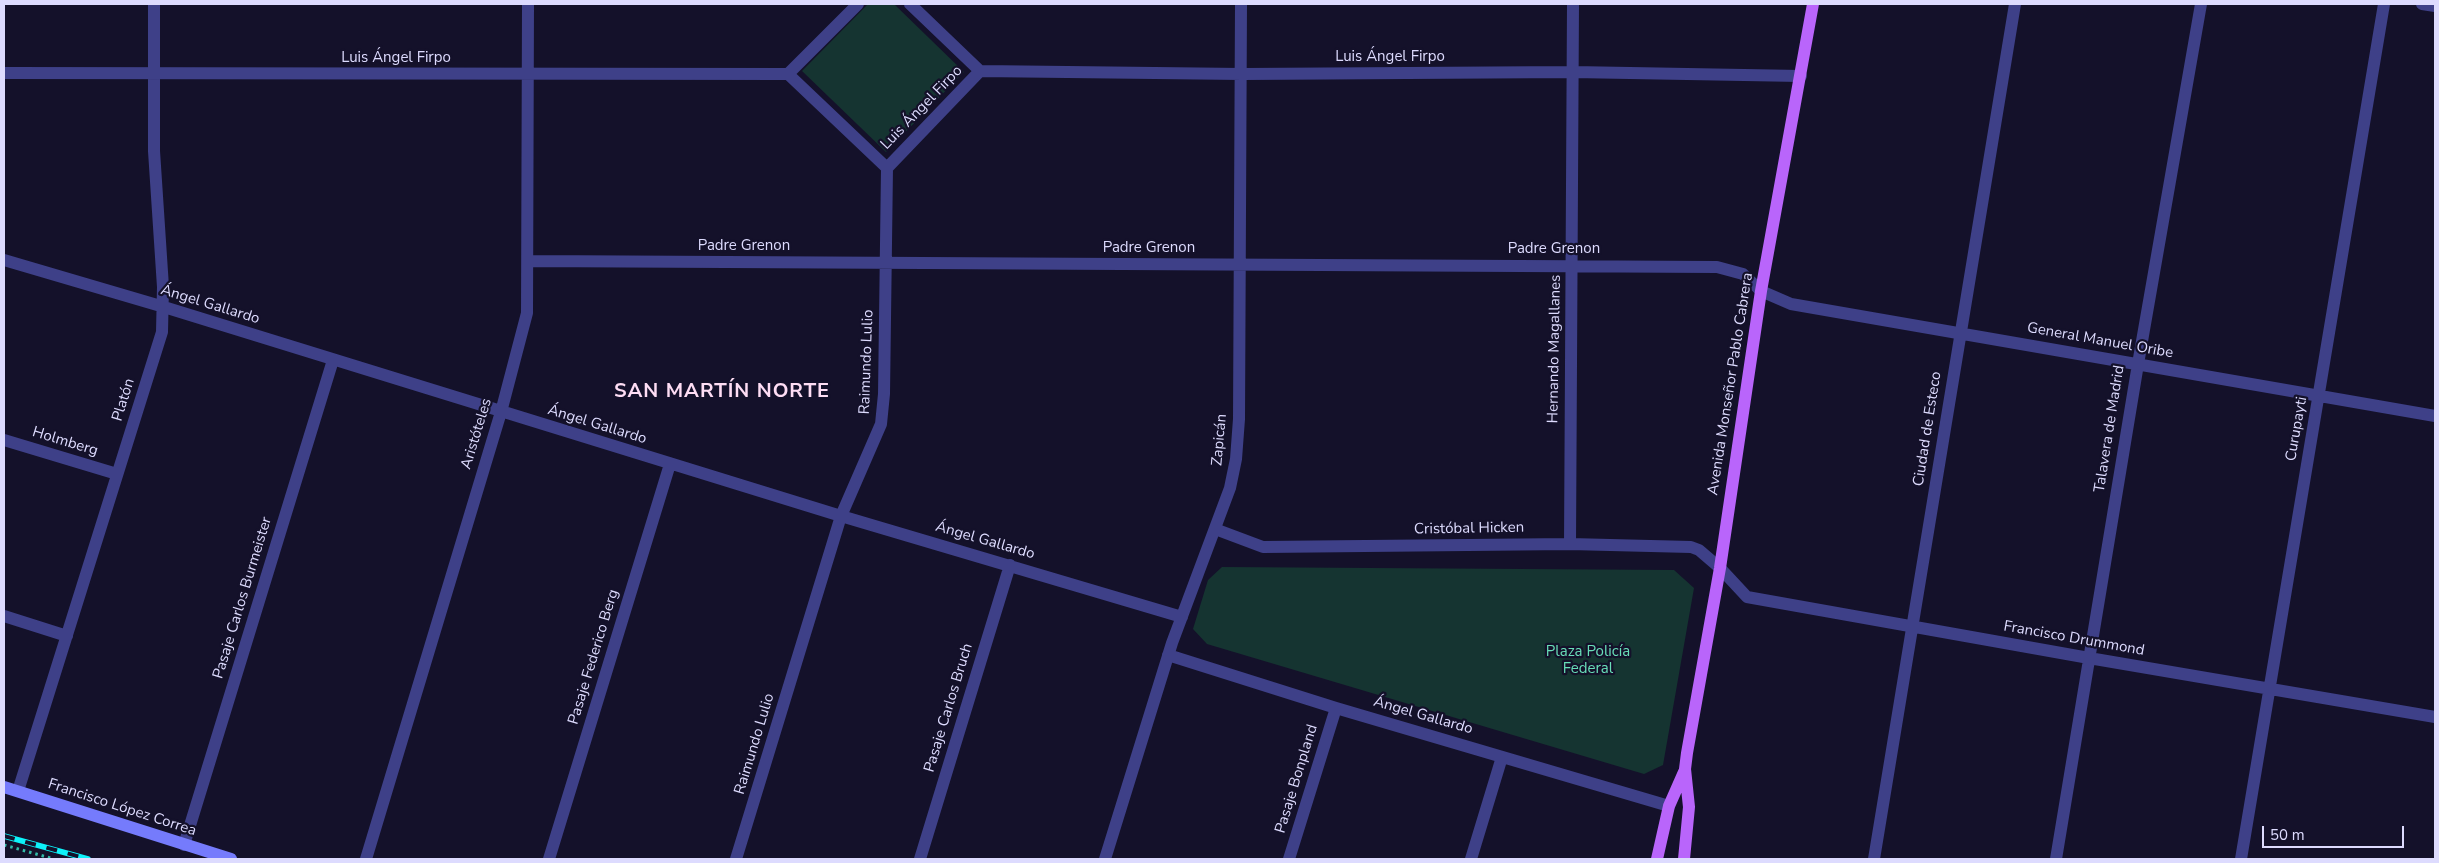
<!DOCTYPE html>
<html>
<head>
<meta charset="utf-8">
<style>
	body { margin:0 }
	#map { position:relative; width:2439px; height:863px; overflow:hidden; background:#14112a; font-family:"Nunito Sans",sans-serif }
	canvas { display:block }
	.frame { position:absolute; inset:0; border:5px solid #dddbfe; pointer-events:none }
	.scale { position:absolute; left:2262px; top:826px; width:142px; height:22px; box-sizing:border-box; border:2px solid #dddbfe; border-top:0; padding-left:6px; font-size:15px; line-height:18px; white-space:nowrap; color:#dddbfe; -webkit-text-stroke:4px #14112a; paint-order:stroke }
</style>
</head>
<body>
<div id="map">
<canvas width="2439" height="863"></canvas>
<div class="frame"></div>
<div class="scale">50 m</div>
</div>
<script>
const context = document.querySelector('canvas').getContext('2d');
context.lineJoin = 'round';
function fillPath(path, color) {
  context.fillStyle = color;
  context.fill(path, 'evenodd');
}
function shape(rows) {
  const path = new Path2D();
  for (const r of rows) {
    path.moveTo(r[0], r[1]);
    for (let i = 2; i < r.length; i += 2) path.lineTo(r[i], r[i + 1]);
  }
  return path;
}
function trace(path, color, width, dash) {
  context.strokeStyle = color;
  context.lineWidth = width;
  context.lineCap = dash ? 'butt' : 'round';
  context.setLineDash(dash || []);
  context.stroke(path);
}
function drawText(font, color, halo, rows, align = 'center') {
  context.font = font + ' "Nunito Sans",sans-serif';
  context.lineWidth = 4.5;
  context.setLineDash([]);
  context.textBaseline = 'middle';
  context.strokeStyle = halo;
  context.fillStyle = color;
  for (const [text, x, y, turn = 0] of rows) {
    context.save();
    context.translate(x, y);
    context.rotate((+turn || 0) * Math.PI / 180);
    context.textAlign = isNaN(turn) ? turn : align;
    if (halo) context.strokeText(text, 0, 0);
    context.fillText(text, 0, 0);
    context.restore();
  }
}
fillPath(shape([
	[868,4,894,4,964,72,886,152,802,71],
	[1222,567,1674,570,1694,588,1663,765,1644,774,1207,644,1193,629,1208,580]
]), '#153431');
trace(shape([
	[4,845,54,859]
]), '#34baa8', 3, [2.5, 4]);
trace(shape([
	[910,4,980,71,1242,74,1573,72,1801,76],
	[2422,4,2435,6],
	[4,73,788,74],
	[788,74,858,4],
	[887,168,980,71],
	[4,260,164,307,841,516,1182,617],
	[528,261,1717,267,1743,274,1761,291,1791,304,2435,416],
	[4,440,117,474],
	[1215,529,1263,547,1570,544,1691,547,1699,550,1720,568,1747,597,2089,658,2435,717],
	[1570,544,1573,4],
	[4,616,67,636],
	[1168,655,1336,708,1669,806],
	[18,791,162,332,163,287,154,151,154,4],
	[184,845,333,360],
	[366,859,501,412,527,313,528,4],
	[549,859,670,464],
	[736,859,841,516,881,424,884,394,887,168,788,74],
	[920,859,1010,565],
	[1105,859,1172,643,1230,488,1236,459,1239,419,1241,4],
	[1289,859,1336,708],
	[1471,859,1502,757],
	[1874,859,2015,4],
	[2056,859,2138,364,2201,4],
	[2241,859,2384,4]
]), '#3e4088', 12);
trace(shape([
	[4,787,231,859]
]), '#757bfc', 12);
trace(shape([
	[1657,859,1669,806,1684,772],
	[1684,859,1689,807,1685,769,1687,753,1720,568,1761,291,1813,4]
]), '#b965fb', 12);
const rail = shape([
	[4,836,88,859]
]);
trace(rail, '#0df2f9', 5.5);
trace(rail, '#14112a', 4, [11]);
drawText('15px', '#dddbfe', '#14112a', [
	["Luis Ángel Firpo",1390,57],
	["Luis Ángel Firpo",396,58],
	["Luis Ángel Firpo",922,108,-46],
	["Padre Grenon",744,246],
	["Padre Grenon",1149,248],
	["Padre Grenon",1554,249],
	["Ángel Gallardo",210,305,17],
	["General Manuel Oribe",2100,341,10],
	["Hernando Magallanes",1555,349,-89],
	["Raimundo Lulio",867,362,-88],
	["Avenida Monseñor Pablo Cabrera",1731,384,-81],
	["Platón",124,400,-73],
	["Ángel Gallardo",597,425,17],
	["Ciudad de Esteco",1928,429,-81],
	["Talavera de Madrid",2110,429,-81],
	["Curupayti",2297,429,-80],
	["Aristóteles",477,434,-73],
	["Zapicán",1220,440,-85],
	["Holmberg",65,442,17],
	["Cristóbal Hicken",1469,529,-1],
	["Ángel Gallardo",985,541,16],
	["Pasaje Carlos Burmeister",243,598,-73],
	["Francisco Drummond",2074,639,10],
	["Pasaje Federico Berg",594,657,-73],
	["Pasaje Carlos Bruch",949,708,-73],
	["Ángel Gallardo",1423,716,16],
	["Raimundo Lulio",755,744,-73],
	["Pasaje Bonpland",1297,779,-73],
	["Francisco López Correa",122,808,18]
]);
drawText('15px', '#68deb8', '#14112a', [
	["Plaza Policía",1588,652],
	["Federal",1588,669]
]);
context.letterSpacing = '1px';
drawText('bold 20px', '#feddf4', '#14112a', [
	["SAN MARTÍN NORTE",722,392]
]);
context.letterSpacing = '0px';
</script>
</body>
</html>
